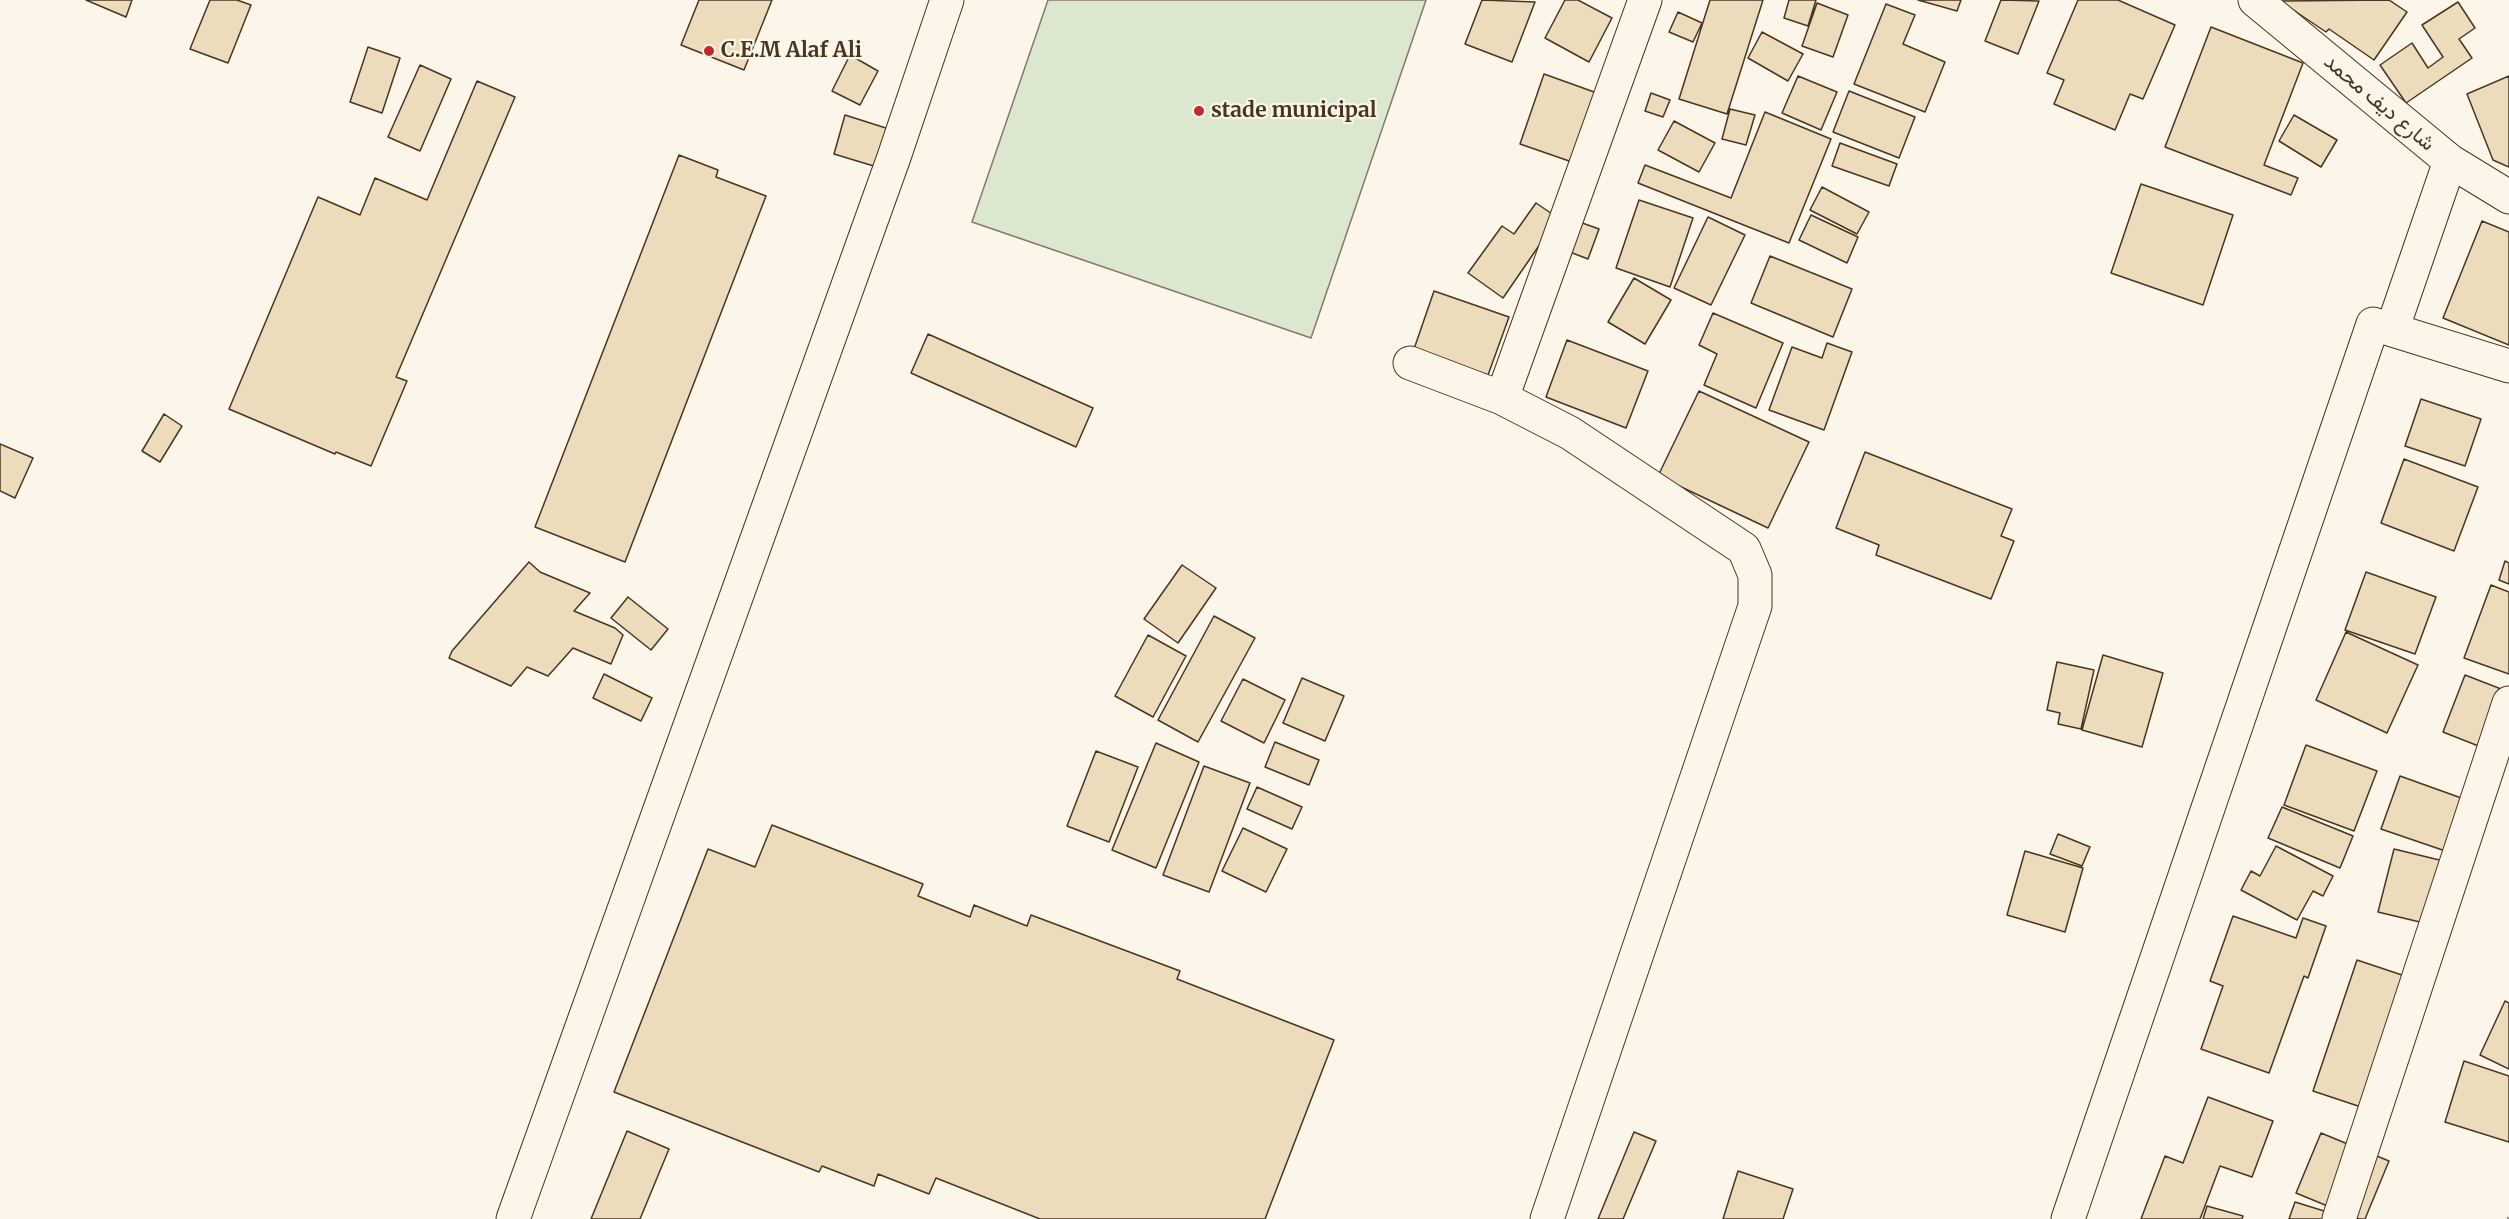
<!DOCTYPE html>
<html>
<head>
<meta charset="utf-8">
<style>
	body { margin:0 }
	canvas { display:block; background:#fbf6e9 }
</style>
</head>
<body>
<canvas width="2509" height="1219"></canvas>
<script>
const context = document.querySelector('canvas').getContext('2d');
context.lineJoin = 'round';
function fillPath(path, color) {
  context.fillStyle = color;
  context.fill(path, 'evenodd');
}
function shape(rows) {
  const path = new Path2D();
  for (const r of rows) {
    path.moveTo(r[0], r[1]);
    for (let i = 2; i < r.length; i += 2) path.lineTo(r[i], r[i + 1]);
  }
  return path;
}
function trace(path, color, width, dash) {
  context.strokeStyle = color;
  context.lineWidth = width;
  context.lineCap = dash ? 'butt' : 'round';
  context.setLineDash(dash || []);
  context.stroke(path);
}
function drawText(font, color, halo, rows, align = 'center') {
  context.font = font + ' Merriweather,Vazirmatn,serif';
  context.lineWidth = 4.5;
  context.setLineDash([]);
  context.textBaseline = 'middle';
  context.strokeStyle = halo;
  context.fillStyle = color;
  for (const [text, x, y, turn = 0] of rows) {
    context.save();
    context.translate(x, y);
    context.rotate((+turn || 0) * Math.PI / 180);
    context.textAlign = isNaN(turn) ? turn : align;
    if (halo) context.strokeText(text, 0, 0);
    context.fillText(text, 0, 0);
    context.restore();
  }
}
const green = shape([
	[1048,0,1426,0,1311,338,972,222,1048,0]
]);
fillPath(green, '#dce7d0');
trace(green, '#887966', 1.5);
const building = shape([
	[86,0,132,0,126,17,86,0],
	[210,0,237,0,251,5,228,63,190,49,210,0],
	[699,0,772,0,744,70,681,45,699,0],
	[1482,0,1535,2,1512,62,1465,44,1482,0],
	[1565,0,1578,0,1612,18,1589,62,1545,38,1565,0],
	[1710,0,1763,0,1727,114,1679,99,1710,0],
	[1789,0,1816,0,1808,26,1784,18,1789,0],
	[1918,0,1961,0,1957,11,1918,0],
	[2001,0,2039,1,2018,54,1985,41,2001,0],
	[2078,0,2118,0,2175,25,2143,99,2130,94,2115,130,2054,104,2064,80,2047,73,2078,0],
	[2389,0,2407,12,2374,60,2329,29,2326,32,2280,1,2389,0],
	[2458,2,2475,28,2459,39,2472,58,2406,103,2380,65,2412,43,2428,68,2443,57,2422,25,2458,2],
	[1817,3,1848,15,1833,57,1802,46,1817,3],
	[1886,4,1915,15,1903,44,1945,62,1925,112,1854,84,1886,4],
	[1678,12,1702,23,1693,42,1669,32,1678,12],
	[2211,27,2303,63,2264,165,2298,178,2291,195,2165,147,2211,27],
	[1762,32,1803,54,1788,81,1748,58,1762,32],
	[368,47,400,58,382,113,350,102,368,47],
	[850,55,878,71,860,105,832,91,850,55],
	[420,65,451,79,420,151,388,137,420,65],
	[1544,74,1597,93,1572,162,1520,144,1544,74],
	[1798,76,1837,92,1821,130,1782,113,1798,76],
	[2509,76,2509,167,2493,160,2467,94,2509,76],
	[477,81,515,97,396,377,407,381,371,466,336,452,335,454,229,409,318,197,360,215,375,178,427,200,477,81],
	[1849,91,1915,117,1899,158,1833,132,1849,91],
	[1651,93,1670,100,1663,117,1645,111,1651,93],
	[1730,109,1755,115,1746,145,1722,139,1730,109],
	[1765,112,1831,139,1789,243,1638,183,1645,165,1731,198,1765,112],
	[845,115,889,129,877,167,834,154,845,115],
	[2294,115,2337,140,2321,167,2279,141,2294,115],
	[1674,121,1715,143,1699,172,1658,150,1674,121],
	[1840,143,1897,164,1889,186,1832,166,1840,143],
	[679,155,718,170,716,177,766,196,625,562,535,527,679,155],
	[2141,184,2233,215,2203,305,2111,273,2141,184],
	[1822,187,1869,212,1857,234,1810,210,1822,187],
	[1639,200,1693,218,1670,287,1616,268,1639,200],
	[1536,203,1558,218,1503,298,1468,273,1502,226,1514,234,1536,203],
	[1560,215,1599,229,1588,259,1549,244,1560,215],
	[1811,215,1858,237,1847,263,1799,240,1811,215],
	[1708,217,1745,235,1711,305,1674,288,1708,217],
	[2482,221,2509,232,2509,345,2443,318,2482,221],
	[1770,256,1852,289,1833,337,1751,303,1770,256],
	[1634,278,1671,300,1645,344,1608,322,1634,278],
	[1434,291,1509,317,1488,375,1414,349,1434,291],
	[1713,313,1783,343,1756,408,1704,385,1717,354,1699,345,1713,313],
	[928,334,1093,408,1076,447,911,373,928,334],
	[1567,340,1648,371,1626,428,1546,397,1567,340],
	[1827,343,1852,352,1824,430,1769,410,1792,347,1822,358,1827,343],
	[1699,391,1809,442,1768,528,1658,476,1699,391],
	[2421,399,2481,419,2465,466,2405,446,2421,399],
	[164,414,182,426,160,462,142,451,164,414],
	[0,444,33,458,15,498,0,491,0,444],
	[1865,452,2012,509,2001,536,2014,541,1991,599,1876,555,1879,545,1836,528,1865,452],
	[2404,459,2478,487,2454,551,2381,523,2404,459],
	[2505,561,2509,563,2509,584,2499,580,2505,561],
	[529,562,540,572,590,593,574,611,615,628,623,635,611,664,573,648,548,676,527,667,511,686,449,658,452,651,529,562],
	[1182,565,1216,588,1178,643,1144,619,1182,565],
	[2366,572,2436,597,2415,654,2345,630,2366,572],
	[2491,585,2509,592,2509,674,2464,658,2491,585],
	[628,597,668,629,651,650,611,618,628,597],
	[1214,616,1255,638,1198,742,1158,720,1214,616],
	[2346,632,2418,665,2387,733,2316,700,2346,632],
	[1148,635,1186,656,1153,717,1115,696,1148,635],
	[2103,655,2163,673,2142,747,2082,730,2103,655],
	[2057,662,2094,670,2081,729,2058,724,2060,713,2047,710,2057,662],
	[604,674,652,698,641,721,593,698,604,674],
	[2465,675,2509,692,2509,758,2443,732,2465,675],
	[1302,678,1344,696,1325,741,1283,723,1302,678],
	[1243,679,1285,700,1264,743,1221,721,1243,679],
	[1275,742,1319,760,1309,785,1265,767,1275,742],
	[1156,743,1199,762,1156,868,1112,850,1156,743],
	[2306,745,2377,771,2354,831,2284,805,2306,745],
	[1096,751,1138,767,1109,842,1067,826,1096,751],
	[1204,766,1250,783,1209,892,1163,875,1204,766],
	[2400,776,2478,804,2460,856,2381,829,2400,776],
	[1257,787,1302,807,1292,829,1247,809,1257,787],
	[2282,807,2353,836,2340,868,2268,838,2282,807],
	[772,825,923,884,918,896,970,917,974,905,1027,926,1031,915,1180,971,1177,979,1334,1040,1265,1219,1040,1219,936,1178,929,1194,878,1174,874,1186,822,1166,819,1172,614,1092,708,849,755,867,772,825],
	[1243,828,1287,849,1266,892,1222,871,1243,828],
	[2058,834,2090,847,2082,866,2050,854,2058,834],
	[2276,846,2333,876,2323,896,2313,891,2297,920,2241,890,2251,871,2260,876,2276,846],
	[2394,849,2460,865,2445,928,2378,912,2394,849],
	[2025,851,2083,868,2065,932,2007,915,2025,851],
	[2233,916,2296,938,2303,918,2326,926,2308,978,2304,976,2269,1073,2201,1049,2223,986,2210,981,2233,916],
	[2357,960,2420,981,2376,1112,2313,1091,2357,960],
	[2505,1001,2509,1003,2509,1069,2480,1055,2505,1001],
	[2464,1061,2509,1076,2509,1142,2445,1122,2464,1061],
	[2208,1097,2273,1121,2252,1177,2220,1166,2200,1219,2141,1219,2165,1156,2183,1163,2208,1097],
	[627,1131,669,1149,640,1219,591,1219,627,1131],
	[1634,1132,1656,1141,1623,1219,1598,1219,1634,1132],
	[2321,1133,2389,1161,2365,1219,2359,1219,2296,1193,2321,1133],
	[1738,1171,1793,1189,1783,1219,1723,1219,1738,1171],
	[2295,1202,2350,1219,2289,1219,2295,1202],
	[2207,1206,2243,1216,2242,1219,2203,1219,2207,1206]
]);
fillPath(building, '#ecdcbc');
trace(building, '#4a3520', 1.5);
const street = shape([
	[2255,0,2450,161,2509,197],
	[2392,330,2450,161],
	[1410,363,1502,398,1570,433,1744,549,1755,575,1755,606,1547,1219],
	[1502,398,1645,0],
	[2068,1219,2373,324,2509,366],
	[2339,1219,2509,703]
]);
const secondary = shape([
	[513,1219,894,157,947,0]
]);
trace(street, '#4a3520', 35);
trace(secondary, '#4a3520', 35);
trace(shape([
	[2508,1219,2509,1218]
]), '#7f6f5c', 4, [4.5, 3]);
trace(street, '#fbf6e9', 33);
trace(secondary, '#fbf6e9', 33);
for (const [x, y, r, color] of [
	[709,51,6,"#c62828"],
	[1199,111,6,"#c62828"]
]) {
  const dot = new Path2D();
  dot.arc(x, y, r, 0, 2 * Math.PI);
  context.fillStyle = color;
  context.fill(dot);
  trace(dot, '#fbf6e9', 2);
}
drawText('bold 21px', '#4a3520', '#fbf6e9', [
	["C.E.M Alaf Ali",721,51],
	["stade municipal",1211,111]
], 'left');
drawText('21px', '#4a3520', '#fbf6e9', [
	["شارع ديف محمد",2379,103,40]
]);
</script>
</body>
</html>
